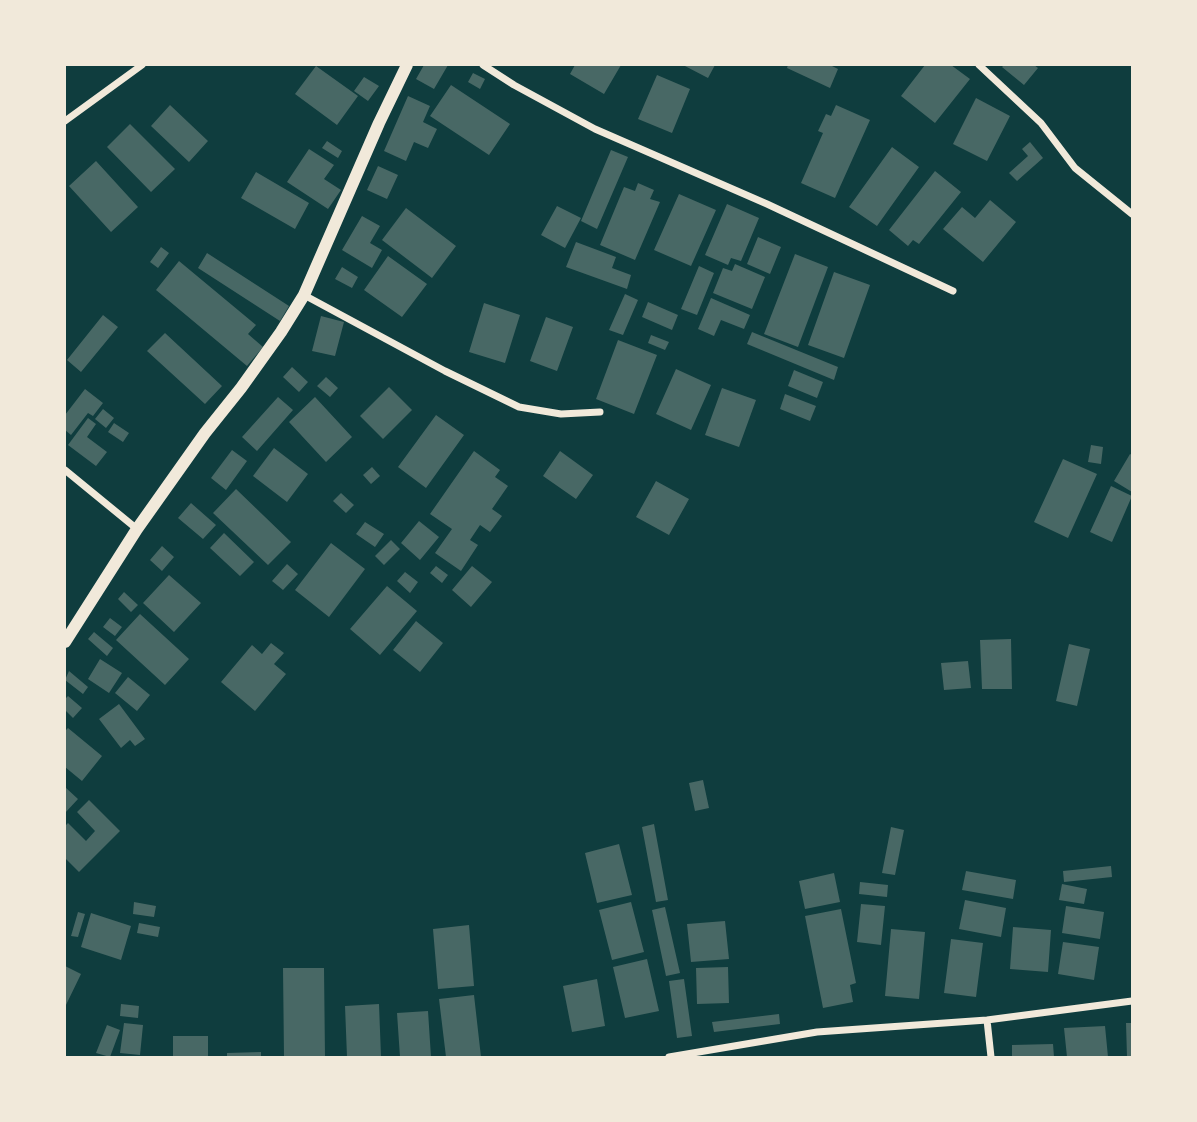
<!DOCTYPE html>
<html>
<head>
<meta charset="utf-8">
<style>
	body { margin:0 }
	#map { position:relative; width:1197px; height:1122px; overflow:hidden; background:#0f3d3e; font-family:"Roboto Condensed",sans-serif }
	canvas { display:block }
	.frame { position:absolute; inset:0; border:66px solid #f1e9da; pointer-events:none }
</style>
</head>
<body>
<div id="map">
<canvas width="1197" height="1122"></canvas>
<div class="frame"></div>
</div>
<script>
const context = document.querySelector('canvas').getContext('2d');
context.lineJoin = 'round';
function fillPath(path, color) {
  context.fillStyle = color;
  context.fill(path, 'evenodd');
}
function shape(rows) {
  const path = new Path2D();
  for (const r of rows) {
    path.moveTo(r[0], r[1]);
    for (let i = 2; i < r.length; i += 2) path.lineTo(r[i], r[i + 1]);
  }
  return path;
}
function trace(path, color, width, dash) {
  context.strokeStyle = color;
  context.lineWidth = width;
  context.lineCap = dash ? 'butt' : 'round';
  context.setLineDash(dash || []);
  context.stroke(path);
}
fillPath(shape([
	[424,65,448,65,434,89,416,79],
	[575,65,621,65,604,94,570,74],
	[683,65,715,65,708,78],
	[788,65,830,65,838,69,830,88,787,68],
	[925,65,951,65,970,79,935,123,901,96],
	[1004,65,1034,65,1038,68,1024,85,1002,67],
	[316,66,358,96,337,125,295,94],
	[473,73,485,79,480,89,468,82],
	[657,75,690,89,672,133,638,119],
	[364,77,379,86,368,101,354,91],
	[451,85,510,124,489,155,430,116],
	[408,96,430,106,423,122,437,129,428,148,414,142,406,161,384,151],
	[976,98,1010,116,987,161,953,144],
	[170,105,208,141,189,162,151,126],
	[836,105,870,120,835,198,801,183,823,133,818,131,826,114,831,116],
	[130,124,175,169,151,192,107,147],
	[327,141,342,151,338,158,322,148],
	[1030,142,1043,158,1017,181,1009,173,1028,156,1022,149],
	[892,147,919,167,877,226,849,207],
	[309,149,334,165,324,179,341,190,328,209,287,182],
	[611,150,628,157,597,229,581,221],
	[96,161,138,207,111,232,69,186],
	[378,166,398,175,387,199,367,190],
	[935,171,961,192,919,244,913,240,908,246,889,230],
	[256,172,309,203,295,229,241,198],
	[638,183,654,190,650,199,660,202,635,260,600,245,624,187,635,191],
	[679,194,716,210,691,266,654,250],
	[990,200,1016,222,983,262,943,229,962,207,975,218],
	[727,204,759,218,741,261,731,258,728,265,705,255],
	[557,206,581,218,565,248,541,235],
	[406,208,456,246,432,278,382,240],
	[362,216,380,226,370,243,382,250,372,268,342,250],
	[758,237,781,247,770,274,747,264],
	[576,242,616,257,612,268,631,275,627,289,566,267],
	[161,247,169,253,158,268,150,262],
	[207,253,289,306,280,321,198,268],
	[795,254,828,267,798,347,764,334],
	[388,256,427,284,402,317,364,290],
	[179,261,256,325,248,334,263,347,247,366,156,290],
	[735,264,765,277,752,309,713,293,723,268,732,271],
	[699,266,714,273,697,315,681,309],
	[342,267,358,277,352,288,335,279],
	[834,272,870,285,844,358,808,345],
	[625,294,638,300,623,335,609,330],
	[711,298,750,315,744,329,721,320,714,336,698,329],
	[648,302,678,315,672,330,642,317],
	[484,303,520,315,505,363,469,352],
	[103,315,118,327,81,372,67,360],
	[321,316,344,322,335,356,312,351],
	[546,317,573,327,557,371,530,361],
	[752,332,838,367,834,380,747,344],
	[165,333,222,386,205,404,147,351],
	[651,335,669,342,665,350,648,343],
	[618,340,657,355,634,414,596,399],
	[292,367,308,382,299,392,283,377],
	[676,369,711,385,691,430,656,414],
	[794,370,823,382,817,398,788,386],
	[326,377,338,388,330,397,317,386],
	[389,387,412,410,383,439,360,416],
	[722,388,756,400,739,447,705,435],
	[85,389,103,403,93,416,88,413,71,435,65,430,65,415],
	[785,394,816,406,810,421,780,409],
	[278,397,293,410,257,451,242,437],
	[315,397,352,437,326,462,289,422],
	[103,409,114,418,106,428,95,419],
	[436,415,464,435,426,488,398,467],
	[88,418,96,424,87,437,107,452,96,466,68,445],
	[114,423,129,433,123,442,108,432],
	[1091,445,1103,447,1101,464,1088,462],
	[274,448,308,474,287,502,253,476],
	[232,450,247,461,226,490,211,478],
	[474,451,500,470,495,477,508,486,492,509,502,516,490,532,480,525,470,540,478,545,461,571,435,553,452,529,430,514],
	[560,451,593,475,576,499,543,476],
	[1130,454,1132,455,1132,492,1114,481],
	[1063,459,1097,474,1068,538,1034,522],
	[372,467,380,476,371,484,363,475],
	[656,481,689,499,669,535,636,517],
	[1111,486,1132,496,1112,542,1090,532],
	[236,489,291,542,268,565,213,513],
	[341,493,354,505,346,513,333,501],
	[191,503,216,525,203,539,178,518],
	[419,521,439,537,420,560,401,543],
	[365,522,384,534,375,547,356,534],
	[224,533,254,562,240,576,210,548],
	[391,540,400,549,384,565,375,556],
	[331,543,365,569,329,617,295,590],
	[162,546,174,557,162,571,150,560],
	[287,564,298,574,283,590,272,581],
	[436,566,448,575,442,583,430,573],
	[472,566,492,582,471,607,452,590],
	[405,572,418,582,410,593,397,581],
	[169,575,201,603,174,632,143,603],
	[387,586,417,611,380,655,350,629],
	[124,592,138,605,131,612,118,599],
	[140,614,189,659,165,685,116,640],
	[110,618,122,627,115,636,103,627],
	[416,621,443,643,420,672,393,650],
	[94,632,113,648,107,656,88,639],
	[1011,639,1012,689,982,689,980,640],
	[271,643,284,653,274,664,286,674,255,711,221,682,252,645,262,654],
	[1069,644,1090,649,1077,706,1056,701],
	[100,659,122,673,109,693,88,679],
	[968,661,971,688,944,690,941,663],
	[69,671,88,687,83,694,65,680],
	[128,677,150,695,137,711,115,693],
	[68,696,82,708,73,718,65,710,65,699],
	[119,704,145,739,135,746,130,740,121,748,99,719],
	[68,728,102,756,82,781,65,767,65,731],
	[703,780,709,808,695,811,689,783],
	[65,787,78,799,65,813],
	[89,800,120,831,79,872,65,858,65,826,68,823,86,841,95,831,77,812],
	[654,824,668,900,656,902,642,827],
	[891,827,904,830,895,875,882,873],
	[619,844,632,895,597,903,585,853],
	[1111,866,1112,877,1064,882,1063,871],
	[966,871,1016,880,1013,899,962,890],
	[834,873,840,902,805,909,799,881],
	[860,882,888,885,887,897,859,894],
	[1062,884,1087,889,1084,904,1059,900],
	[965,900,1006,908,1001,937,959,929],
	[134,902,156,906,154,917,133,914],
	[631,902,644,952,612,960,599,910],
	[861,904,885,906,881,945,857,942],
	[1066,906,1104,912,1100,939,1062,933],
	[665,907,680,973,666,976,652,910],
	[841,909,856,983,850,985,853,1002,823,1008,805,916],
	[78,912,85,914,78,937,71,936],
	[91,913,131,926,121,960,81,947],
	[725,921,729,959,691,962,687,924],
	[139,923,160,927,158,937,137,933],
	[469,925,474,986,438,989,433,929],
	[1013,927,1051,930,1048,972,1010,969],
	[891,929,925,932,919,999,885,996],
	[951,939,983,943,976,997,944,993],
	[1063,942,1099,947,1094,980,1058,974],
	[647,959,659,1011,625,1018,613,967],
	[65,966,81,974,65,1007],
	[728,967,729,1003,697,1004,696,968],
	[283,968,324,968,325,1057,284,1057],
	[597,979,605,1026,572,1032,563,986],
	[684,979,692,1036,677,1038,669,981],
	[474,995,481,1057,446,1057,439,999],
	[121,1004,139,1006,138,1018,120,1016],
	[379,1004,381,1057,347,1057,345,1006],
	[428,1011,431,1057,400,1057,397,1013],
	[779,1014,780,1024,714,1032,712,1022],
	[124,1023,143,1025,140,1055,120,1053],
	[1126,1023,1132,1023,1132,1057,1127,1057],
	[107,1025,120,1030,110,1057,96,1053],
	[1105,1026,1108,1057,1067,1057,1064,1028],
	[173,1036,208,1036,208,1057,173,1057],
	[1053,1044,1054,1057,1012,1057,1012,1045],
	[261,1052,261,1057,227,1057,227,1053]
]), '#486865');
trace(shape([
	[483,65,514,85,595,129,767,204,953,291],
	[979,65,1041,123,1075,168,1132,214],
	[65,121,142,65],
	[304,295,445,371,519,407,561,414,600,412],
	[65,470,137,529],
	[987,1020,991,1057],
	[669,1057,817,1032,987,1020,1132,1001]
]), '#f1e9da', 7);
trace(shape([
	[65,642,137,529,205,433,241,388,281,332,304,295,379,123,407,65]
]), '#f1e9da', 12);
</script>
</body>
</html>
